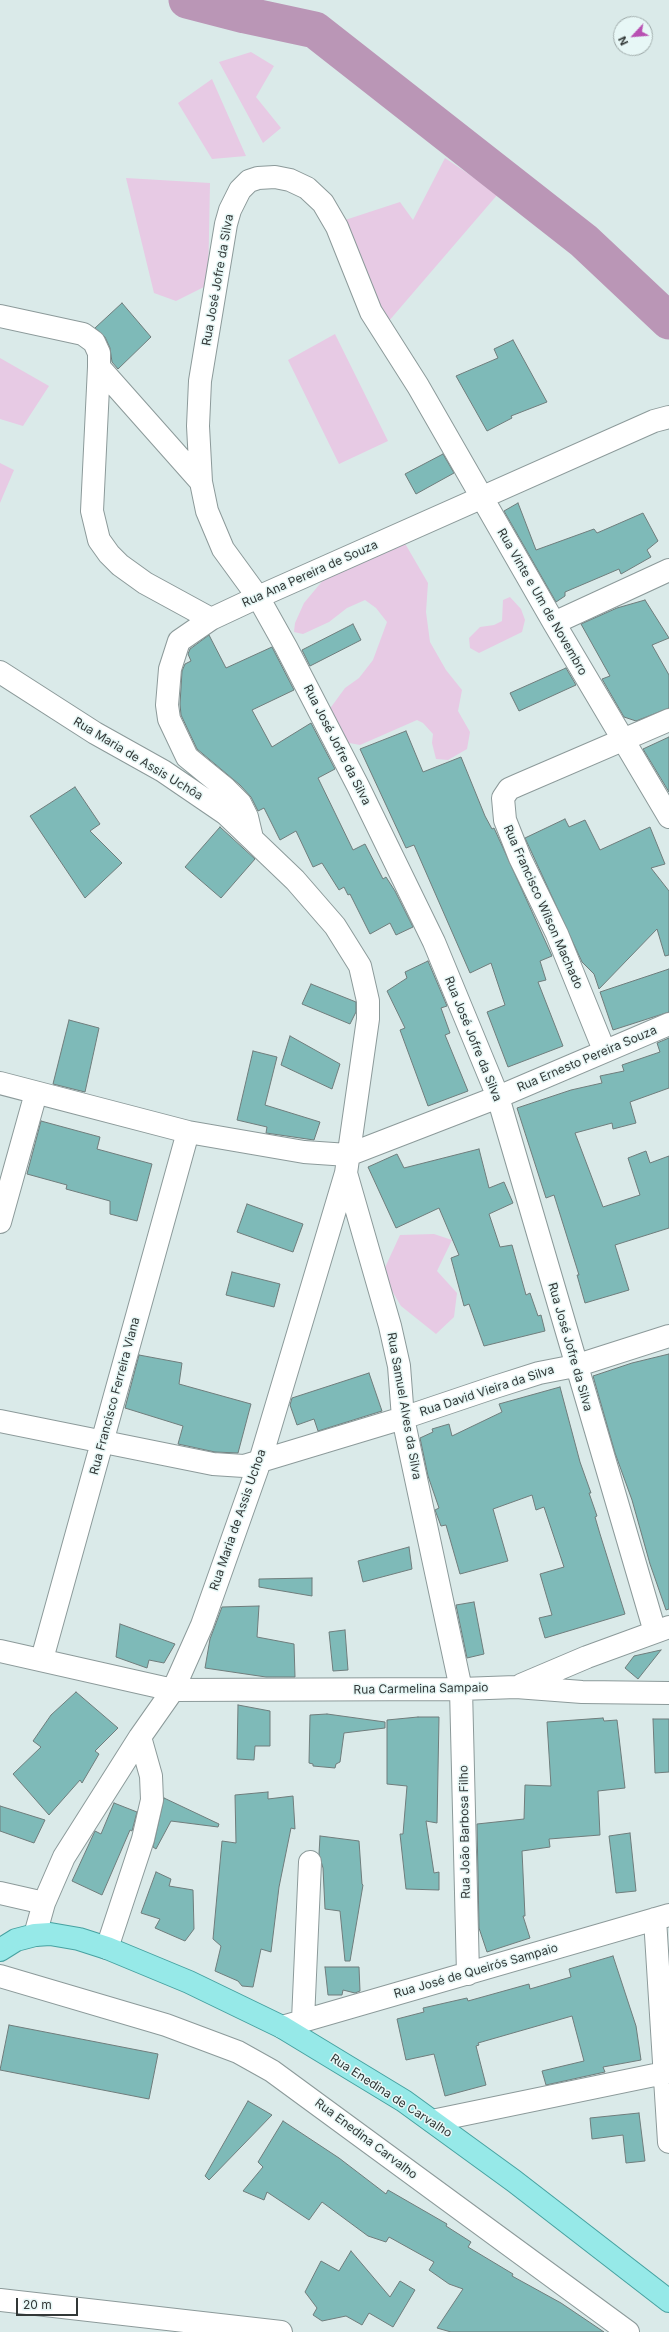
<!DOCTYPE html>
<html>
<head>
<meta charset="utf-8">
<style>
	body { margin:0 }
	#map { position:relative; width:669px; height:2332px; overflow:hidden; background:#daeae9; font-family:Inter,sans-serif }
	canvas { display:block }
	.north { position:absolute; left:613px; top:16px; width:40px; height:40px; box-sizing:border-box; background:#e7f7f6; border:1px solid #9fabaa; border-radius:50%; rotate:244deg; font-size:11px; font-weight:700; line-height:16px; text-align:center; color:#323837 }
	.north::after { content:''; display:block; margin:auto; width:14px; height:18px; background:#b850b2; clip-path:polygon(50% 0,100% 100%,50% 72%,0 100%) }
	.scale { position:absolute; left:16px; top:2298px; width:62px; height:18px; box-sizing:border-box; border:2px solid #323837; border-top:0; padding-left:5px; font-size:12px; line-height:14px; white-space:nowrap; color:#323837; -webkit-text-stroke:3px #e7f7f6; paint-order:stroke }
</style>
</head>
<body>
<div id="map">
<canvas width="669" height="2332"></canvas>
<div class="north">N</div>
<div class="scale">20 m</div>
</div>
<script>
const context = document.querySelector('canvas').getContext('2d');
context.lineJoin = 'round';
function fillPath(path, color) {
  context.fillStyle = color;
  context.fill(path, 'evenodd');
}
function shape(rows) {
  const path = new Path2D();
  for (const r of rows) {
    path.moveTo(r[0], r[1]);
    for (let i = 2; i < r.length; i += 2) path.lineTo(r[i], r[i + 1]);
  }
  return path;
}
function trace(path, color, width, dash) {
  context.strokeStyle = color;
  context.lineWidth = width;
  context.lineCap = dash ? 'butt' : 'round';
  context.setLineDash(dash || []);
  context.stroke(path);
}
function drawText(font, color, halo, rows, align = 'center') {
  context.font = font + ' Inter,sans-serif';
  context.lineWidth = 3;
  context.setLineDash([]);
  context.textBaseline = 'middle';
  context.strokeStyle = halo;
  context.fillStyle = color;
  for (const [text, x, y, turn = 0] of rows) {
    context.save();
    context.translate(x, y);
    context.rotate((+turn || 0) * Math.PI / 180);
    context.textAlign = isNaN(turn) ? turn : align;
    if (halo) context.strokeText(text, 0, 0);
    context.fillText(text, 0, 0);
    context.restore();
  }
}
fillPath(shape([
	[251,52,274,66,256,97,281,128,263,143,219,62],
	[212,79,246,156,212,159,178,103],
	[445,158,498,194,388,322,342,221,400,202,413,220],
	[126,178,210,183,208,285,176,301,154,293],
	[335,334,388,441,339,464,288,360],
	[0,358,49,386,23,426,0,419],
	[0,463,14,470,0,503],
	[403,540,428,583,426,612,430,642,446,670,462,690,458,711,470,732,467,749,448,760,436,759,432,743,433,734,423,723,417,720,360,745,339,741,326,714,345,688,359,678,373,660,387,622,376,608,365,600,347,608,329,622,303,634,294,632,295,623,304,603,324,579],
	[510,597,521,609,525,620,522,632,479,653,470,648,469,638,480,627,494,625,502,621,503,600],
	[434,1234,452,1240,437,1271,457,1293,454,1317,436,1334,401,1306,382,1274,400,1235]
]), '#e7cae4');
trace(shape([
	[187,0,245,15,315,30,584,241,669,321]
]), '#ba96b6', 37);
const building = shape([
	[122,303,151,337,118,369,112,362,110,348,105,337,95,328,122,303],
	[513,340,547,402,511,416,512,418,487,431,456,376,498,358,494,349,513,340],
	[443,454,454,473,416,494,405,474,443,454],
	[518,503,536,550,594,529,597,533,643,513,658,541,647,550,651,557,621,574,619,569,565,592,565,596,556,602,504,511,518,503],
	[645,600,669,638,652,645,669,675,669,708,636,721,624,717,602,679,610,676,581,624,617,608,645,600],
	[353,624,361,640,310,666,302,650,353,624],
	[209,635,226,668,272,647,294,690,252,710,272,747,311,723,335,769,318,778,353,850,365,844,383,879,386,877,395,891,413,927,396,935,390,923,370,934,350,894,348,895,344,887,339,890,322,863,313,867,296,831,280,840,264,808,258,811,251,797,240,785,197,749,181,715,180,704,182,671,185,664,191,661,188,654,190,649,209,635],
	[566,668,576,685,519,711,510,693,566,668],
	[406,731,423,772,461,757,485,816,492,829,494,828,552,956,540,961,546,980,538,982,563,1046,508,1067,487,1012,505,1005,491,963,470,973,414,845,406,848,360,749,406,731],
	[669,737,669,792,643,749,669,737],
	[75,787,100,824,90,831,122,863,85,898,30,816,75,787],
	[565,819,569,827,585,820,600,850,650,827,665,864,651,868,669,891,669,955,665,956,657,929,599,989,594,974,582,962,525,838,565,819],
	[220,827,255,859,221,898,185,867,220,827],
	[428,961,447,1006,441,1008,450,1033,445,1035,468,1091,428,1106,400,1030,405,1028,387,991,407,978,405,972,428,961],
	[669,969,669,1012,613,1030,600,992,669,969],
	[311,984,356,1002,356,1012,350,1024,302,1004,311,984],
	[69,1020,99,1028,85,1092,53,1084,69,1020],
	[290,1036,340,1064,332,1089,281,1065,290,1036],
	[669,1038,669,1088,630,1102,636,1123,613,1129,612,1123,575,1133,603,1207,640,1195,628,1158,646,1151,650,1163,669,1156,669,1228,615,1245,629,1290,585,1303,577,1275,579,1275,554,1195,546,1198,517,1108,571,1090,602,1083,600,1076,624,1071,622,1065,660,1052,657,1043,669,1038],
	[253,1051,277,1057,265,1105,320,1122,314,1140,266,1133,267,1127,237,1120,253,1051],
	[41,1121,100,1137,97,1149,152,1164,137,1221,110,1214,110,1201,66,1189,67,1185,27,1174,41,1121],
	[479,1149,489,1188,504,1182,513,1203,489,1214,500,1247,512,1245,526,1295,530,1293,538,1316,541,1315,545,1331,484,1346,469,1304,464,1306,451,1258,459,1255,439,1208,396,1228,368,1167,397,1154,404,1168,479,1149],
	[247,1204,303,1224,293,1252,237,1232,247,1204],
	[232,1272,280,1284,274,1307,226,1295,232,1272],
	[669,1354,669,1609,666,1610,650,1564,632,1500,615,1453,593,1376,632,1363,669,1354],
	[139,1355,182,1363,179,1384,251,1404,238,1453,215,1452,178,1444,183,1426,125,1408,139,1355],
	[369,1373,382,1411,318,1431,314,1419,297,1425,290,1405,292,1398,369,1373],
	[560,1387,580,1462,591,1493,589,1493,597,1516,595,1517,600,1534,625,1614,545,1638,539,1618,552,1615,540,1574,564,1567,544,1507,536,1510,532,1495,493,1509,508,1561,460,1574,446,1525,441,1526,435,1510,439,1508,428,1476,420,1438,433,1432,432,1429,449,1424,452,1436,502,1412,499,1404,560,1387],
	[409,1547,412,1569,363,1582,358,1561,409,1547],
	[312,1578,312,1596,259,1587,259,1579,312,1578],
	[474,1602,484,1654,467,1658,456,1605,474,1602],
	[259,1606,257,1637,294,1644,295,1677,266,1677,205,1668,210,1639,222,1607,259,1606],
	[120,1624,175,1644,164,1663,149,1660,147,1668,116,1657,120,1624],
	[345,1630,348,1670,333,1671,329,1632,345,1630],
	[661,1650,638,1679,625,1668,634,1656,661,1650],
	[76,1692,118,1728,95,1751,99,1754,82,1783,80,1780,49,1815,13,1774,41,1747,33,1741,51,1715,76,1692],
	[238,1705,270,1711,270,1746,255,1746,254,1760,237,1759,238,1705],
	[327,1714,385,1722,385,1728,344,1733,340,1762,336,1764,335,1768,313,1766,313,1764,309,1763,310,1715,327,1714],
	[418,1717,439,1717,437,1823,426,1821,434,1873,439,1872,439,1890,406,1889,400,1834,403,1834,407,1786,387,1784,387,1720,418,1717],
	[603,1718,604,1721,617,1720,625,1788,598,1791,600,1835,549,1839,550,1847,522,1851,525,1916,523,1916,530,1938,487,1952,479,1928,477,1824,524,1819,525,1785,551,1786,547,1722,603,1718],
	[653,1719,669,1719,669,1772,655,1773,653,1719],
	[268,1792,268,1799,293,1796,295,1829,291,1828,279,1887,271,1952,261,1949,253,1987,242,1986,238,1981,215,1971,221,1946,213,1939,222,1841,236,1843,235,1795,268,1792],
	[164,1798,219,1824,218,1827,171,1821,156,1849,153,1847,164,1798],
	[114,1803,137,1812,132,1831,130,1830,102,1895,72,1881,95,1831,101,1834,114,1803],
	[0,1806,45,1820,34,1843,0,1831,0,1806],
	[630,1833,636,1891,616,1893,609,1836,630,1833],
	[320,1836,359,1841,362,1884,363,1885,350,1961,345,1961,340,1911,325,1909,323,1868,319,1854,320,1836],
	[156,1872,171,1879,169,1886,193,1890,194,1929,185,1941,155,1928,160,1919,141,1913,156,1872],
	[613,1956,636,2026,641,2060,603,2067,605,2072,546,2085,542,2071,584,2061,572,2016,478,2043,479,2045,476,2046,486,2085,445,2096,434,2054,406,2060,397,2019,424,2012,423,2008,467,1998,468,2001,529,1984,530,1989,571,1977,569,1969,613,1956],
	[325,1967,359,1967,360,1991,355,1993,343,1990,342,1995,328,1995,325,1967],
	[9,2025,158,2054,149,2099,0,2070,9,2025],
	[248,2101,272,2115,209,2180,205,2176,248,2101],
	[639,2113,645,2161,626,2163,623,2135,592,2139,590,2118,639,2113],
	[283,2121,339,2158,386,2194,388,2190,447,2224,446,2226,471,2242,468,2247,513,2274,512,2276,561,2303,604,2332,451,2332,437,2328,463,2289,449,2284,429,2270,434,2262,389,2237,386,2242,368,2236,322,2202,309,2220,267,2192,264,2200,243,2191,263,2167,258,2162,283,2121],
	[351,2251,390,2297,400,2281,415,2290,393,2327,369,2313,362,2325,346,2316,322,2321,313,2315,317,2308,305,2292,321,2261,339,2271,351,2251]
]);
fillPath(building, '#7ebab8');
trace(building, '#6f7d7c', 1);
const minor = shape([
	[0,316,83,334,94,342,99,353,99,367,92,511,99,540,109,554,120,565,145,583,211,619],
	[99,367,201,482],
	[554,623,669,570],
	[0,672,95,733,163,771,226,814,295,880,335,926,360,966,368,1001,368,1019,346,1173,260,1461,202,1625,173,1690,140,1737,64,1857,44,1903,35,1935],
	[252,838,247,817,240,803,225,788,187,757,169,719,167,705,170,669,179,641,211,619,258,597,654,421,669,417],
	[604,1050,557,934,520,858,505,820,503,798,509,789,518,785,669,720],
	[0,1083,188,1132,304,1152,348,1155,498,1097,669,1024],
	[346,1173,390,1326,399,1366,403,1418,461,1689,468,1974],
	[0,1222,36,1093],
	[0,1421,213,1464,244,1466,403,1418,495,1387,539,1373,575,1366,669,1336],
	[655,1632,498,1097,434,942,358,786,286,647,258,597,223,549,207,511,201,482,198,426,200,381,226,224,230,210,240,190,249,181,258,178,275,177,290,180,307,188,323,203,337,227,371,312,418,386,554,623,669,817],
	[0,1651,173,1690,461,1689,516,1687,582,1692,669,1693],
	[42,1659,188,1132],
	[521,1685,587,1657,669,1627],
	[0,1893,44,1903],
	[655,1919,669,2142],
	[107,1948,143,1839,152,1800,151,1776,140,1737],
	[0,1976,166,2025,238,2052,272,2071,628,2332],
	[303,2020,310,1862],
	[282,2027,669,1915],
	[432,2121,669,2072],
	[0,2300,281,2332]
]);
const major = shape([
	[0,1950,16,1940,35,1935,50,1934,79,1939,107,1948,189,1982,282,2027,404,2101,514,2181,669,2301]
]);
trace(minor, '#8c9a9a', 24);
trace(major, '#46a1a0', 24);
trace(minor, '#fff', 22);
trace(major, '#96e9e8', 22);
drawText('12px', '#323837', '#e7f7f6', [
	["Rua José Jofre da Silva",218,280,-80],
	["Rua Ana Pereira de Souza",310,574,-24],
	["Rua Vinte e Um de Novembro",542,602,60],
	["Rua José Jofre da Silva",337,745,63],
	["Rua Maria de Assis Uchôa",138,759,31],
	["Rua Francisco Wilson Machado",543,907,66],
	["Rua José Jofre da Silva",473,1039,68],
	["Rua Ernesto Pereira Souza",587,1059,-23],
	["Rua José Jofre da Silva",570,1347,74],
	["Rua David Vieira da Silva",487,1391,-18],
	["Rua Francisco Ferreira Viana",115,1396,-75],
	["Rua Samuel Alves da Silva",404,1406,80],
	["Rua Maria de Assis Uchoa",238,1520,-71],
	["Rua Carmelina Sampaio",421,1689,-1],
	["Rua João Barbosa Filho",465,1832,-91],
	["Rua José de Queirós Sampaio",476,1971,-16],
	["Rua Enedina de Carvalho",391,2096,33],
	["Rua Enedina Carvalho",366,2139,37]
]);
</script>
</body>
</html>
